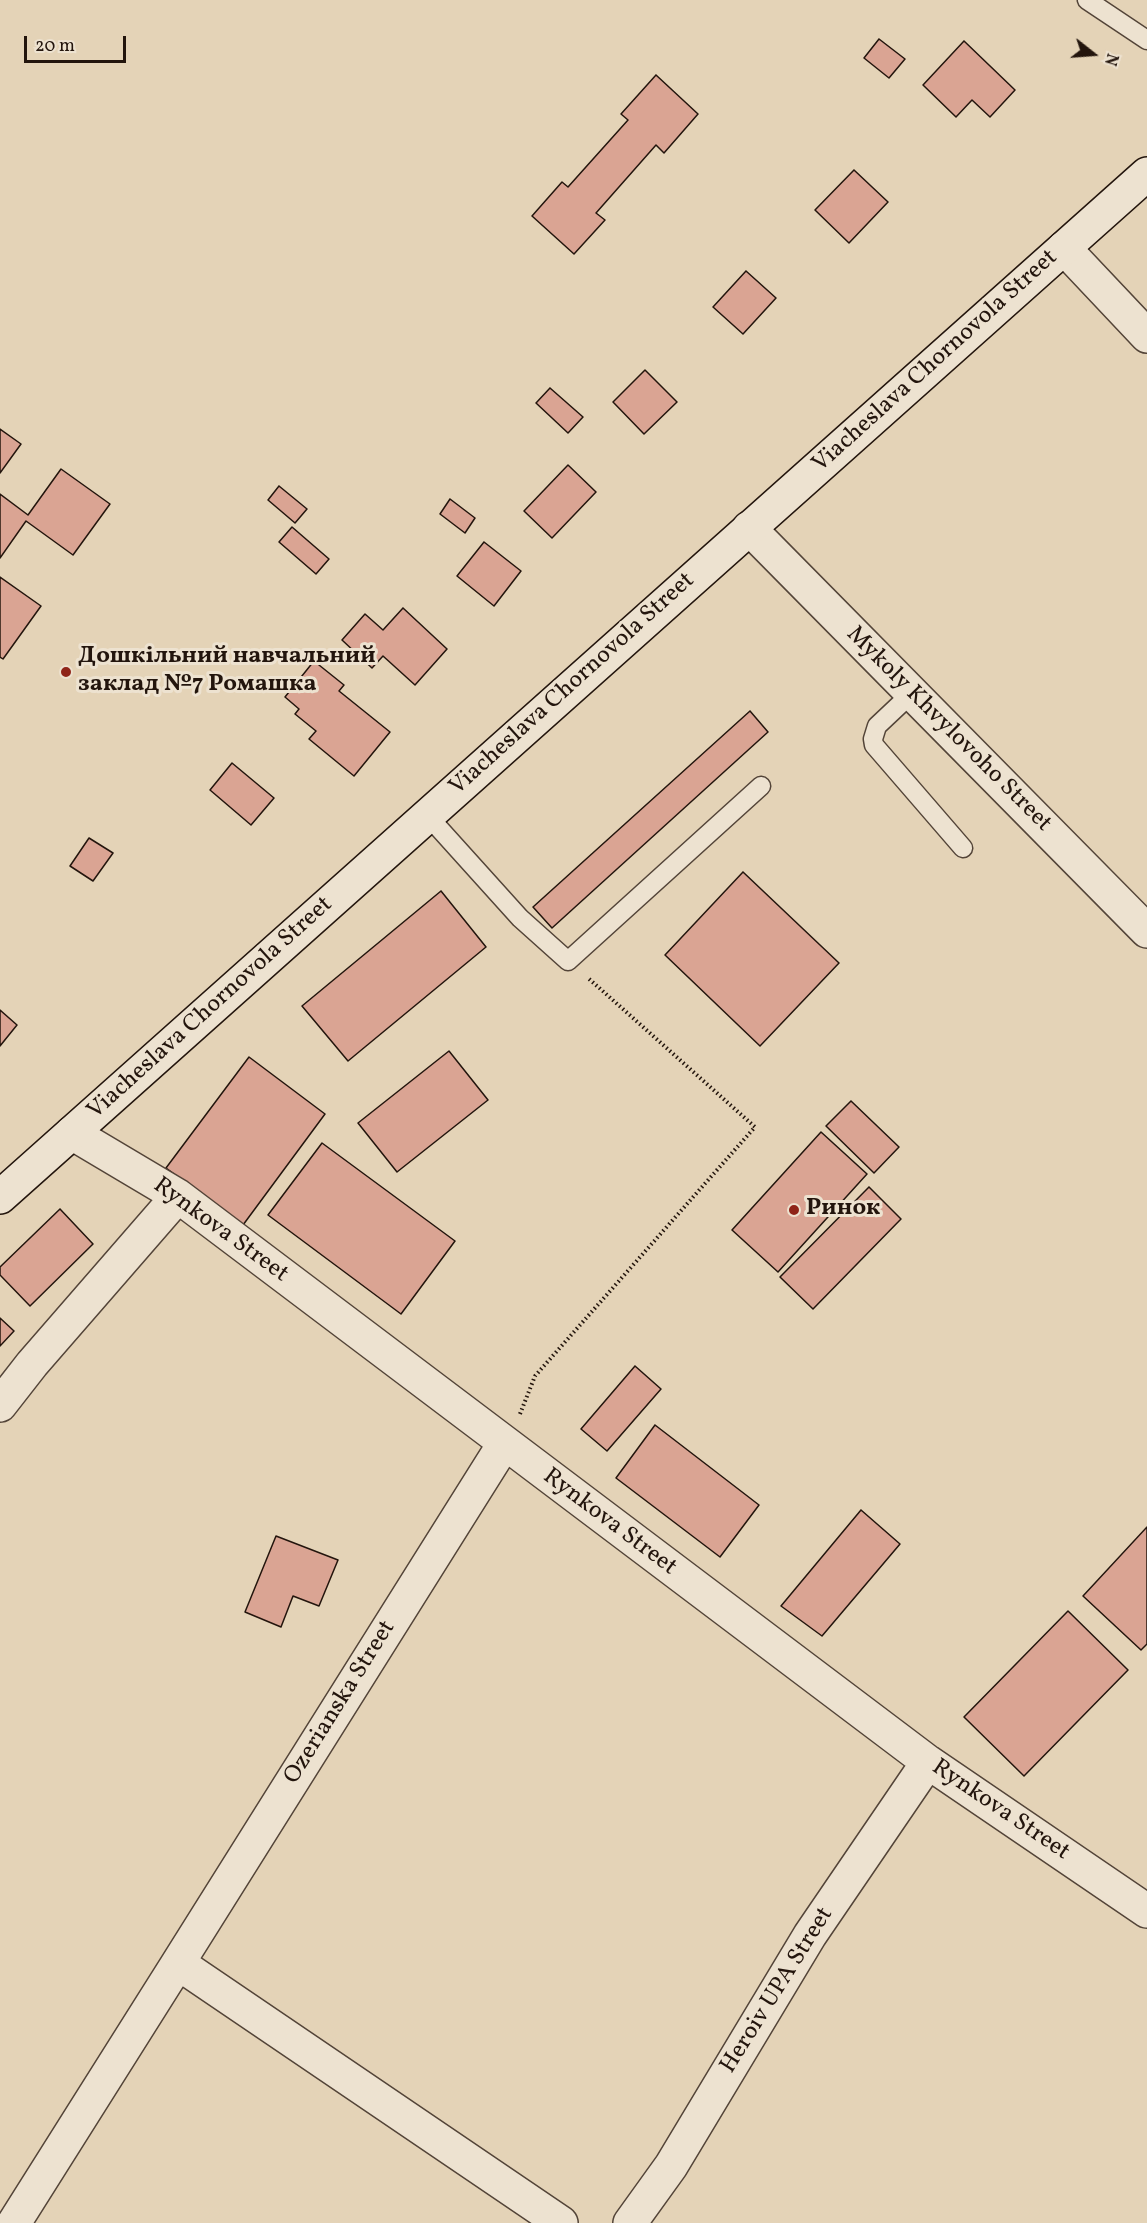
<!DOCTYPE html>
<html>
<head>
<meta charset="utf-8">
<style>
	body { margin:0 }
	#map { position:relative; width:1147px; height:2223px; overflow:hidden; background:#e4d3b7; font-family:Vollkorn,serif }
	canvas { display:block }
	.north { position:absolute; left:1063px; top:24px; width:60px; height:60px; -webkit-text-stroke:4px #ede2d0; paint-order:stroke; rotate:107deg; font-size:16px; font-weight:700; line-height:24px; text-align:center; color:#23150d }
	.north::after { content:''; display:block; margin:auto; width:21px; height:27px; background:#23150d; clip-path:polygon(50% 0,100% 100%,50% 72%,0 100%) }
	.scale { position:absolute; left:24px; top:36px; width:102px; height:27px; box-sizing:border-box; border:3px solid #23150d; border-top:0; padding-left:8px; font-size:18px; line-height:21px; white-space:nowrap; color:#23150d; -webkit-text-stroke:4px #ede2d0; paint-order:stroke }
</style>
</head>
<body>
<div id="map">
<canvas width="1147" height="2223"></canvas>
<div class="north">N</div>
<div class="scale">20 m</div>
</div>
<script>
const context = document.querySelector('canvas').getContext('2d');
context.lineJoin = 'round';
function fillPath(path, color) {
  context.fillStyle = color;
  context.fill(path, 'evenodd');
}
function shape(rows) {
  const path = new Path2D();
  for (const r of rows) {
    path.moveTo(r[0], r[1]);
    for (let i = 2; i < r.length; i += 2) path.lineTo(r[i], r[i + 1]);
  }
  return path;
}
function trace(path, color, width, dash) {
  context.strokeStyle = color;
  context.lineWidth = width;
  context.lineCap = dash ? 'butt' : 'round';
  context.setLineDash(dash || []);
  context.stroke(path);
}
function drawText(font, color, halo, rows, align = 'center') {
  context.font = font + ' Vollkorn,serif';
  context.lineWidth = 6;
  context.setLineDash([]);
  context.textBaseline = 'middle';
  context.strokeStyle = halo;
  context.fillStyle = color;
  for (const [text, x, y, turn = 0] of rows) {
    context.save();
    context.translate(x, y);
    context.rotate((+turn || 0) * Math.PI / 180);
    context.textAlign = isNaN(turn) ? turn : align;
    if (halo) context.strokeText(text, 0, 0);
    context.fillText(text, 0, 0);
    context.restore();
  }
}
const building = shape([
	[879,39,905,59,889,78,864,58,879,39],
	[964,41,1015,90,990,117,972,100,956,117,923,85,964,41],
	[656,75,698,114,664,153,656,145,596,213,605,220,574,254,532,216,562,182,568,187,628,120,621,114,656,75],
	[854,170,888,202,849,243,815,210,854,170],
	[746,271,776,298,743,334,713,307,746,271],
	[645,370,677,402,644,434,613,402,645,370],
	[550,388,583,417,568,433,536,403,550,388],
	[0,429,21,444,0,473,0,429],
	[568,465,596,492,552,538,524,511,568,465],
	[61,469,110,504,73,555,26,521,0,558,0,494,28,515,61,469],
	[279,486,307,509,295,523,268,500,279,486],
	[450,499,475,518,465,533,440,514,450,499],
	[292,527,329,559,316,574,279,542,292,527],
	[484,542,521,571,494,606,457,576,484,542],
	[0,577,41,606,3,659,0,657,0,577],
	[403,608,447,649,415,685,383,656,372,668,342,640,365,614,383,630,403,608],
	[314,661,344,685,339,691,390,732,354,776,309,739,316,731,295,714,299,709,285,697,314,661],
	[750,711,768,732,552,928,533,907,750,711],
	[232,763,274,798,251,825,210,790,232,763],
	[89,838,113,853,93,881,70,866,89,838],
	[743,872,839,963,760,1046,665,955,743,872],
	[441,891,486,947,348,1061,302,1006,441,891],
	[0,1010,17,1025,0,1046,0,1010],
	[449,1051,488,1100,397,1172,358,1123,449,1051],
	[249,1057,325,1114,243,1225,166,1168,249,1057],
	[851,1101,899,1147,874,1173,826,1126,851,1101],
	[821,1132,867,1174,778,1272,732,1230,821,1132],
	[322,1143,455,1241,401,1314,268,1215,322,1143],
	[869,1187,901,1219,813,1309,780,1277,869,1187],
	[60,1209,93,1244,30,1306,0,1275,0,1267,60,1209],
	[0,1318,14,1331,0,1346,0,1318],
	[635,1366,661,1389,607,1451,581,1429,635,1366],
	[655,1425,759,1505,720,1557,616,1478,655,1425],
	[861,1510,900,1544,822,1636,781,1606,861,1510],
	[1147,1527,1147,1644,1141,1650,1083,1596,1147,1527],
	[276,1536,338,1560,319,1606,293,1596,281,1627,245,1612,276,1536],
	[1068,1611,1128,1670,1024,1776,964,1717,1068,1611]
]);
fillPath(building, '#daa493');
trace(building, '#23150d', 1.5);
const lane = shape([
	[1087,0,1147,40],
	[912,693,877,726,873,739,874,745,963,848],
	[428,816,520,918,568,961,761,786]
]);
const street = shape([
	[1064,248,1147,336],
	[749,528,1147,931],
	[72,1133,178,1196,928,1762,1147,1911],
	[0,1405,32,1364,178,1196],
	[504,1444,178,1963,561,2223],
	[14,2223,178,1963],
	[630,2223,671,2166,810,1935,928,1762]
]);
const secondary = shape([
	[0,1197,1147,174]
]);
trace(lane, '#534438', 21);
trace(street, '#534438', 36);
trace(secondary, '#23150d', 36);
trace(shape([
	[520,1414,535,1376,755,1127,587,977]
]), '#23150d', 4, [1.5, 3]);
trace(lane, '#ede2d0', 18);
trace(street, '#ede2d0', 33);
trace(secondary, '#ede2d0', 33);
for (const [x, y, r, color] of [
	[66,672,6,"#8f2418"],
	[794,1210,6,"#8f2418"]
]) {
  const dot = new Path2D();
  dot.arc(x, y, r, 0, 2 * Math.PI);
  context.fillStyle = color;
  context.fill(dot);
  trace(dot, '#ede2d0', 2);
}
drawText('24px', '#23150d', '#ede2d0', [
	["Viacheslava Chornovola Street",936,362,-42],
	["Viacheslava Chornovola Street",573,685,-42],
	["Mykoly Khvylovoho Street",948,730,45],
	["Viacheslava Chornovola Street",211,1009,-42],
	["Rynkova Street",220,1231,36],
	["Rynkova Street",609,1523,37],
	["Ozerianska Street",341,1703,-58],
	["Rynkova Street",1000,1811,34],
	["Heroiv UPA Street",778,1991,-58]
]);
drawText('bold 24px', '#23150d', '#ede2d0', [
	["Дошкільний навчальний",78,658],
	["заклад №7 Ромашка",78,686],
	["Ринок",806,1210]
], 'left');
</script>
</body>
</html>
